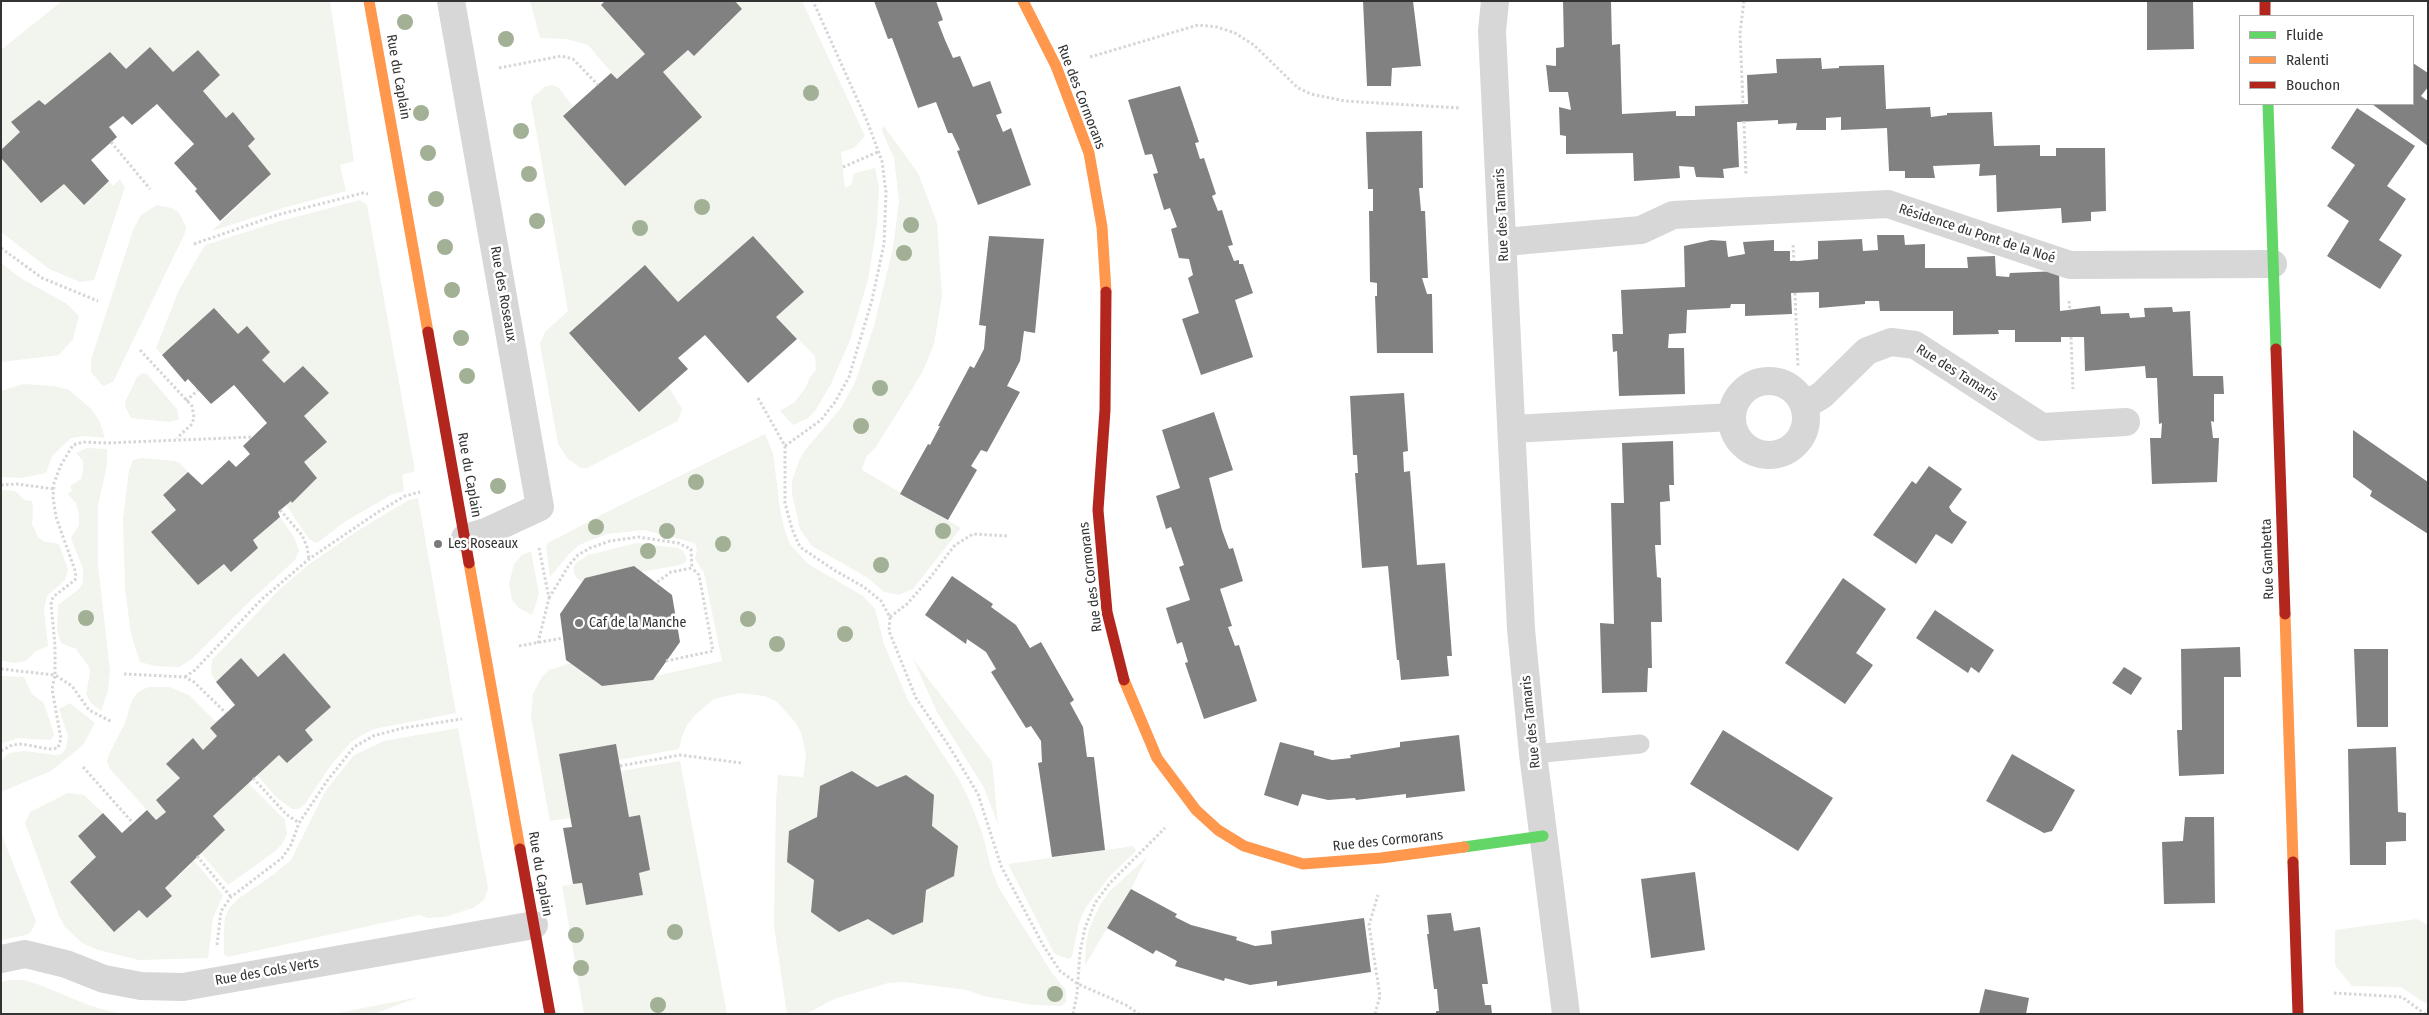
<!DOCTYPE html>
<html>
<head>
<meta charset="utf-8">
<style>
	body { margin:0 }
	#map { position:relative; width:2429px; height:1015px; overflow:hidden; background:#fff; font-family:"Fira Sans Condensed",sans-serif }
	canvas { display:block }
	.frame { position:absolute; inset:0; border:2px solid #333; pointer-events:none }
	.legend { position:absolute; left:2239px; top:15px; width:175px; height:90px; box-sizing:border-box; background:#fff; border:1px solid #adadad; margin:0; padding:6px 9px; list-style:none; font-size:15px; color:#333 }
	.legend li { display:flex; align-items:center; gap:10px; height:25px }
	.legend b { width:25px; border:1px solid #adadad }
</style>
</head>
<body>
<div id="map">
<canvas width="2429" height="1015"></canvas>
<div class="frame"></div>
<ul class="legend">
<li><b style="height:6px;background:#63d668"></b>Fluide</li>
<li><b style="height:6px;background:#ff974d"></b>Ralenti</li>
<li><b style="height:6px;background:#b3261e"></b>Bouchon</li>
</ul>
</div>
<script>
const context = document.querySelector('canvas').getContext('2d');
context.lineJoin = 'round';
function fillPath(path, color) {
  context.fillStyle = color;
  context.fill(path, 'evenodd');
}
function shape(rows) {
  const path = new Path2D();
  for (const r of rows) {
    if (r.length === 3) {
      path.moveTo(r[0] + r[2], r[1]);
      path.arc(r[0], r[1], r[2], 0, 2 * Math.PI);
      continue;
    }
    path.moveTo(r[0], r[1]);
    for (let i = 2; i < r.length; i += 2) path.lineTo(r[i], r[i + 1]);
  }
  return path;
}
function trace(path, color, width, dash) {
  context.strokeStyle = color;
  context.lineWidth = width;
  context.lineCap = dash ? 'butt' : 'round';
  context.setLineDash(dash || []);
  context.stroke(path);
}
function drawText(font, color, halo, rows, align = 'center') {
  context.font = font + ' "Fira Sans Condensed",sans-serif';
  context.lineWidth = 5;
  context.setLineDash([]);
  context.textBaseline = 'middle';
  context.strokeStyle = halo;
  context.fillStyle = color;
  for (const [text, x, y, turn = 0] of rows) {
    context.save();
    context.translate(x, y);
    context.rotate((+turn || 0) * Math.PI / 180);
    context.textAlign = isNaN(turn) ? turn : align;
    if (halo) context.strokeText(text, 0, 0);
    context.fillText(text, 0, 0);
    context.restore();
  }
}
fillPath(shape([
	[62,1,330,1,354,161,340,165,346,191,283,208,212,231,271,174,248,146,255,139,233,113,226,118,203,91,220,75,198,50,173,72,150,47,126,69,110,52,45,105,39,100,12,122,20,132,1,150,1,50],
	[530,1,605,1,601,5,645,54,617,79,588,45,566,39,540,38],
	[735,1,802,1,865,136,854,148,841,152,845,188,852,184,853,175,855,173,875,168,879,187,877,224,868,280,850,340,831,384,815,411,808,418,793,425,780,411,795,402,806,387,810,377,816,370,815,356,776,317,804,292,753,236,678,302,645,265,569,333,638,412,668,386,682,409,678,421,587,468,581,468,568,459,558,444,540,344,545,332,568,311,531,102,533,97,546,86,552,85,558,87,573,106,563,116,663,72,688,50,694,56,742,10],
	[883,125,918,173,937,223,942,296,934,344,922,373,876,447,866,457,862,470,961,528,913,589,899,595,884,592,868,578,812,546,800,529,792,494,792,481,799,461,805,450,841,408,855,382,874,326,893,248,899,201,894,158,882,131],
	[1,158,41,203,64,184,84,205,109,181,113,186,120,179,125,187,94,280,80,282,49,269,1,232],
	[360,200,367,205,415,471,402,475,404,491,391,495,346,521,317,543,309,539,286,505,291,501,292,502,317,478,304,462,327,442,304,416,328,393,303,366,284,383,262,360,270,352,247,326,238,334,214,308,162,355,156,348,179,290,205,245,277,222],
	[157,205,172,208,179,213,186,227,185,233,113,382,103,386,91,372,91,360,133,230,141,215],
	[1,263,22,279,66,303,79,316,73,339,59,355,1,362],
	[142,373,147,374,177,409,179,419,170,422,131,418,125,406,126,400,137,377],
	[23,384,54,386,69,390,91,409,99,420,105,438,85,436,71,438,52,456,46,473,20,478,1,477,1,391],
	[765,434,773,453,780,509,784,528,790,544,808,564,863,596,875,609,884,644,908,700,960,781,971,804,982,832,991,868,999,888,1052,973,1066,990,1066,1002,1061,1006,1032,1005,984,996,967,990,904,982,888,983,834,999,806,1014,787,1014,774,926,776,801,778,775,803,777,806,757,802,735,796,723,777,702,765,696,739,693,714,699,696,714,687,725,682,736,679,749,619,760,559,754,570,818,550,821,531,717,533,694,542,677,549,670,571,663,602,686,653,680,656,676,722,661,704,573,695,559,697,549,695,543,644,530,607,534,579,545,569,554,550,577,546,547,548,543,607,512],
	[87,448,107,449,107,465,98,505,98,564,110,671,108,691,101,711,91,703,86,694,90,673,89,667,76,649,61,643,57,629,58,605,79,589,83,582,83,569,71,538,79,525,79,513,76,503,67,493,72,491,70,486,81,479,83,471,83,461,76,453],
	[141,458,175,461,180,463,188,472,163,495,176,510,151,532,198,585,224,564,258,548,253,540,280,517,294,537,299,551,295,560,250,601,193,658,179,667,155,666,140,662,131,634,125,589,123,519,129,470,133,460],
	[5,490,15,491,25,500,32,501,33,509,32,524,38,537,43,541,59,544,68,570,65,580,47,596,44,610,48,646,36,651,26,661,13,663,1,660,1,491],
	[418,498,456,713,374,729,364,734,351,742,331,765,305,804,299,809,292,809,276,797,257,775,279,755,288,763,313,740,305,730,331,707,284,653,258,677,241,658,216,682,211,673,212,660,280,589,308,565,357,531,409,500],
	[636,543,678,548,683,551,687,558,685,563,680,565,641,572,634,566,585,578,582,582,575,576,573,568,576,563,588,555],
	[531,551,539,594,532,615,519,608,512,600,509,584,514,564,522,555],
	[913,659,992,762,998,824,984,788,937,712],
	[1,676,24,677,32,694,44,703,54,734,51,740,18,738,1,744],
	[148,687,169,687,189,695,216,722,210,728,217,736,203,750,193,738,166,764,180,778,156,800,166,812,156,820,110,769,107,762,108,756,125,723,132,700,137,693],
	[70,703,95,723,83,745,51,771,1,792,1,761,9,753,24,751,56,755,62,754,66,748,68,736,59,709],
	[458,728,488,888,484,900,473,908,445,917,428,918,419,915,228,957,224,954,224,930,225,917,230,907,239,898,273,875,291,860,326,790,354,755,384,741],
	[680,761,727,1014,584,1014,562,886,582,883,586,905,643,895,639,873,650,870,640,815,629,817,621,771],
	[248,783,285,820,287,834,282,844,274,852,228,885,200,852,225,830,213,816],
	[68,793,84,795,103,813,78,836,139,910,172,896,165,888,191,865,190,862,193,859,223,895,213,918,208,958,139,960,98,950,82,943,65,927,59,916,25,823,30,812],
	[1,833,36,921,31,932,26,935,1,940],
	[1134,846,1136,851,1109,877,1086,907,1079,923,1072,956,1069,959,1059,956,1054,953,1008,864],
	[1147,857,1131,889,1085,965,1086,944,1089,929,1100,905,1110,891],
	[2417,919,2428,925,2428,1005,2401,987,2352,986,2335,965,2335,930],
	[9,980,24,980,40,985,91,1006,120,1014,1,1014,1,982],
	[419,997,374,1014,333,1014]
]), '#f1f5ed');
fillPath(shape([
	[605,1,735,1,742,9,694,56,688,50,663,72,702,117,625,186,563,116,611,73,617,79,645,54,601,5],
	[874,1,936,1,943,20,938,22,945,40,953,58,960,56,973,87,990,81,1002,113,996,115,1003,132,1011,128,1031,185,978,205,957,151,960,150,952,133,948,133,936,102,918,108,892,38,888,39],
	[1363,1,1413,1,1421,66,1392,68,1391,86,1367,86],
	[1563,1,1611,1,1612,45,1620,44,1622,114,1676,111,1676,116,1695,116,1695,106,1748,104,1747,75,1777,73,1776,59,1821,58,1822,69,1839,68,1839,66,1884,65,1886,109,1930,107,1931,117,1947,115,1947,113,1992,112,1994,146,2040,145,2040,156,2056,156,2056,148,2105,148,2106,211,2091,212,2091,221,2062,223,2061,208,1997,212,1996,175,1979,176,1980,164,1933,166,1935,178,1905,178,1905,171,1889,171,1887,128,1841,130,1841,117,1826,118,1826,130,1796,130,1797,123,1778,124,1778,120,1737,122,1739,167,1723,169,1724,178,1696,177,1694,167,1679,166,1680,178,1634,181,1633,153,1566,154,1566,136,1560,135,1559,107,1571,110,1568,92,1549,92,1546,65,1556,66,1556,48,1564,47],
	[2147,1,2193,1,2194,49,2147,50],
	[150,47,173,72,198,50,220,75,203,91,226,118,233,112,255,139,248,146,271,174,220,221,195,191,197,189,174,163,194,144,157,104,132,125,123,116,109,127,117,137,91,160,109,181,84,205,64,184,41,203,1,158,1,150,20,132,11,122,39,100,45,105,110,52,126,69],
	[2413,63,2428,73,2428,87,2421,96,2428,101,2428,146,2372,104,2413,104],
	[1180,86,1199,142,1195,143,1200,159,1204,158,1216,194,1212,196,1218,211,1222,210,1233,245,1228,246,1234,261,1239,260,1239,264,1243,264,1253,293,1235,300,1253,357,1201,375,1182,319,1199,313,1188,278,1193,275,1189,259,1179,258,1171,229,1177,227,1170,208,1164,210,1153,174,1158,173,1152,154,1145,155,1128,100],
	[2357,108,2415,146,2387,186,2406,199,2379,240,2402,255,2380,289,2327,256,2349,221,2327,206,2355,165,2331,148],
	[1422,131,1423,188,1419,188,1421,211,1425,211,1428,278,1422,278,1427,294,1432,294,1433,353,1377,353,1375,296,1377,296,1377,283,1370,282,1369,211,1373,211,1373,189,1368,189,1366,132],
	[1877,235,1904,235,1905,245,1925,244,1925,268,1968,268,1967,257,1995,256,1996,276,2009,277,2010,273,2059,271,2060,311,2100,306,2101,314,2129,313,2130,318,2145,317,2144,308,2172,307,2173,312,2190,311,2193,376,2223,376,2224,394,2214,394,2214,422,2211,421,2213,438,2219,438,2217,482,2152,484,2150,438,2161,438,2162,423,2159,424,2157,378,2146,378,2145,366,2085,371,2084,337,2061,337,2061,342,2015,342,2015,330,1998,330,1999,334,1953,335,1953,311,1880,311,1879,301,1865,301,1865,304,1819,308,1819,292,1791,293,1792,314,1745,316,1745,304,1731,304,1730,308,1687,310,1686,333,1669,334,1668,348,1684,348,1685,394,1619,396,1617,351,1613,352,1612,334,1623,334,1621,290,1685,287,1684,246,1711,240,1726,241,1728,257,1745,254,1743,242,1774,240,1774,251,1790,251,1790,261,1798,261,1818,259,1818,241,1862,239,1863,251,1878,250],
	[753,236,804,292,776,317,797,339,748,383,705,335,678,358,688,369,639,412,569,333,645,265,678,302],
	[989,236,1044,239,1035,333,1024,331,1020,361,1007,386,1020,392,987,452,981,450,971,466,977,470,948,520,900,494,928,444,930,445,940,426,938,426,970,366,974,368,984,349,986,326,979,325],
	[214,308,238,334,247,326,270,352,262,360,284,383,303,366,329,393,304,416,327,442,304,462,317,478,292,503,291,501,278,512,280,517,253,540,258,548,231,572,224,564,198,585,151,532,176,510,163,495,188,472,202,485,229,460,236,467,250,454,243,446,267,423,234,385,211,404,188,379,185,382,162,355],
	[1404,393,1408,451,1403,452,1404,472,1410,471,1417,565,1445,563,1452,656,1447,656,1449,676,1401,680,1399,660,1397,660,1388,566,1362,568,1355,473,1358,473,1357,455,1353,455,1350,396],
	[1214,412,1233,470,1209,478,1222,530,1229,549,1233,548,1243,581,1220,589,1232,626,1228,627,1235,646,1239,645,1257,701,1204,719,1185,663,1188,662,1182,642,1177,644,1166,608,1190,600,1179,567,1184,565,1171,527,1166,529,1156,496,1180,488,1162,430],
	[2353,430,2428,482,2428,534,2370,496,2372,491,2353,477],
	[1673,441,1674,485,1669,485,1670,501,1660,502,1661,545,1655,545,1657,577,1661,578,1662,622,1651,622,1652,668,1648,668,1647,692,1602,693,1600,623,1614,624,1611,503,1624,503,1622,443],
	[1929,466,1962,489,1949,507,1952,512,1967,522,1952,544,1936,534,1916,564,1873,535,1912,481,1916,484],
	[634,566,672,595,680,642,653,680,602,686,566,660,560,614,585,578],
	[952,576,993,604,991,607,1016,625,1030,648,1041,642,1074,700,1070,703,1083,727,1087,757,1094,757,1105,850,1052,857,1038,763,1042,762,1041,741,1031,726,1026,728,991,672,996,669,986,652,967,639,966,644,925,615],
	[1843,578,1886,609,1856,653,1873,665,1845,704,1785,663],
	[1935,610,1994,650,1979,673,1971,667,1968,673,1916,638],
	[2240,647,2241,677,2224,677,2224,774,2179,776,2177,730,2182,730,2181,649],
	[2354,649,2388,649,2388,727,2357,727],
	[284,653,331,707,305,730,313,740,287,763,279,755,213,816,225,830,165,888,172,896,147,918,139,910,114,932,70,882,96,857,78,836,103,813,122,833,147,810,156,820,166,812,156,800,180,778,166,764,193,738,203,750,217,736,210,728,235,705,216,682,241,658,258,677],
	[2124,667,2142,678,2131,695,2112,683],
	[1723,730,1833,798,1798,851,1690,784],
	[1459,735,1465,791,1406,798,1406,794,1356,800,1355,798,1328,800,1302,794,1298,806,1264,795,1280,742,1314,751,1314,755,1332,760,1351,758,1350,755,1400,747,1400,742],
	[616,744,629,817,640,815,650,870,639,873,643,895,586,905,582,883,573,884,563,828,572,827,559,754],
	[2396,747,2398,812,2406,813,2406,841,2386,842,2386,865,2350,865,2348,749],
	[2012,754,2075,790,2052,831,2044,833,1986,801],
	[852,771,877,787,906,775,934,795,932,826,958,846,954,876,926,890,923,922,893,935,868,919,839,932,811,912,814,880,787,862,789,831,817,817,820,786],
	[2185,817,2214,817,2215,903,2164,904,2162,842,2183,841],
	[1695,872,1705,950,1651,958,1641,879],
	[1131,889,1177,914,1175,917,1191,925,1237,937,1236,940,1255,946,1272,944,1271,931,1364,918,1371,972,1277,986,1277,981,1250,985,1225,978,1224,981,1175,966,1177,961,1156,950,1153,954,1107,928],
	[1451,913,1454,931,1480,927,1488,984,1482,984,1485,1005,1491,1005,1492,1014,1436,1014,1436,1011,1439,1011,1437,989,1434,989,1427,934,1429,934,1427,915],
	[1985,989,2029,998,2026,1014,1979,1014]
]), '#818181');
trace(shape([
	[1090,57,1198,25,1217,27,1235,33,1254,45,1298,88,1311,94,1345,101,1460,108],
	[499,68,561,56,573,59,598,85],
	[1743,103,1740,33,1744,1],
	[1744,121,1746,176],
	[111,142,150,189],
	[843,167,878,152],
	[194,244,277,215,363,193,368,194],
	[1793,245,1794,261],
	[1,248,42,278,98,301],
	[1795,293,1798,367],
	[2069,301,2070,311],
	[2071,337,2073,389],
	[140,350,192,406,194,417,192,424,177,438],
	[758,398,785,446,785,503,792,529,800,547,834,570,864,587,881,601,890,617,889,631,916,698,949,746,978,794,1001,866,1043,945,1060,971,1078,984,1126,1005,1139,1014],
	[186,401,198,390],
	[785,446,821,420,835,402,849,377,872,300,884,244,886,192,882,161,867,121,813,1],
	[1,485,17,484,54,489],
	[280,510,302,535,307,547,309,559],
	[549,598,569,565,578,555,590,548,610,541,638,537,678,543,691,549,692,568,671,572,656,583],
	[890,617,907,604,929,579,955,545,973,534,1009,536],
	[538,643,549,598,539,548],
	[519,646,563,638],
	[666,661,713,651,699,575,692,568],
	[1,669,55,675,55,645,51,604,53,597,75,580,76,573,56,517,53,497,54,483,61,465,73,445,83,442,107,443,253,437],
	[124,674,185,677,194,682,226,713],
	[185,677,195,670,261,600,309,559,378,512,405,496,420,492],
	[1,751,12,745,22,744,49,749,58,748,61,739,52,689,55,675,72,686,89,710,112,722],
	[620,766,680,755,742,763],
	[83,767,133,823],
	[253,778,286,814,299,823],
	[197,856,231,897],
	[217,945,221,911,231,897,282,858,291,845,299,823,327,781,354,747,373,736,403,728,462,719],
	[2334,993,2402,997,2425,1014],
	[1073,1014,1077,994,1080,952,1085,928,1095,903,1110,883,1165,828],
	[1375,1014,1380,996,1369,925,1378,895]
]), '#d6d6d6', 3, [2.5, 2.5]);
trace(shape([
	[1533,754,1640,744]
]), '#d7d7d7', 19);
trace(shape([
	[451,1,540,507,486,532,465,538],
	[1495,1,1492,31,1521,629,1533,754,1566,1014],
	[1504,242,1641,230,1673,215,1888,204,2070,265,2273,264],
	[1769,418,37],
	[1804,406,1822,395,1867,351,1891,342,1915,345,2042,427,2126,422],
	[1513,429,1732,417],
	[1,959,25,954,66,964,104,979,141,986,183,987,534,925]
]), '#d7d7d7', 28);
trace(shape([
	[2268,104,2276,349],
	[1464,847,1543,836]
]), '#63d668', 11);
trace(shape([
	[369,1,428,332],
	[1023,1,1056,66,1089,153,1102,227,1106,292],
	[469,563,520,849],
	[2285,614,2293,862],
	[1124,680,1157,758,1196,810,1218,830,1244,846,1303,864,1381,858,1464,847]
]), '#ff974d', 11);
trace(shape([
	[2265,1,2265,16],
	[1106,292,1105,410,1098,510,1107,612,1124,680],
	[428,332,469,563],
	[2276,349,2285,614],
	[520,849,550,1014],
	[2293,862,2298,1014]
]), '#b3261e', 11);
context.fillStyle = '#a2b095';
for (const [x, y] of [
	[405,22],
	[506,39],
	[811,93],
	[421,113],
	[521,131],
	[428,153],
	[529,174],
	[436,199],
	[702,207],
	[537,221],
	[911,225],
	[640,228],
	[445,247],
	[904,253],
	[452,290],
	[461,338],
	[467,376],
	[880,388],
	[861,426],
	[696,482],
	[498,486],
	[596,527],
	[667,531],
	[943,531],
	[723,544],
	[648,551],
	[881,565],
	[86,618],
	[748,619],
	[845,634],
	[777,644],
	[675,932],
	[576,935],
	[581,968],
	[1055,994],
	[658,1005]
]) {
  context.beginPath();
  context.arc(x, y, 8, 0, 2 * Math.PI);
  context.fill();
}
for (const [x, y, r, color] of [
	[438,544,5,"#7a7a7a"],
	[579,623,5,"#7a7a7a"]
]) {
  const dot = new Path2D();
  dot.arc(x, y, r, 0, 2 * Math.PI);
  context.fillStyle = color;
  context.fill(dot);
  trace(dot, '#fff', 2);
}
drawText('14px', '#333', '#fff', [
	["Rue du Caplain",398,77,80],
	["Rue des Cormorans",1081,97,69],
	["Rue des Tamaris",1502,215,-93],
	["Résidence du Pont de la Noé",1977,234,18],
	["Rue des Roseaux",503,294,80],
	["Rue des Tamaris",1957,373,32],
	["Rue du Caplain",469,475,80],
	["Rue Gambetta",2268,559,-92],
	["Rue des Cormorans",1091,577,-97],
	["Rue des Tamaris",1531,722,-96],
	["Rue des Cormorans",1388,841,-6],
	["Rue du Caplain",540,874,80],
	["Rue des Cols Verts",267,972,-10]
]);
drawText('14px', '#333', '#fff', [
	["Les Roseaux",448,544],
	["Caf de la Manche",589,623]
], 'left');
</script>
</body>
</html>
